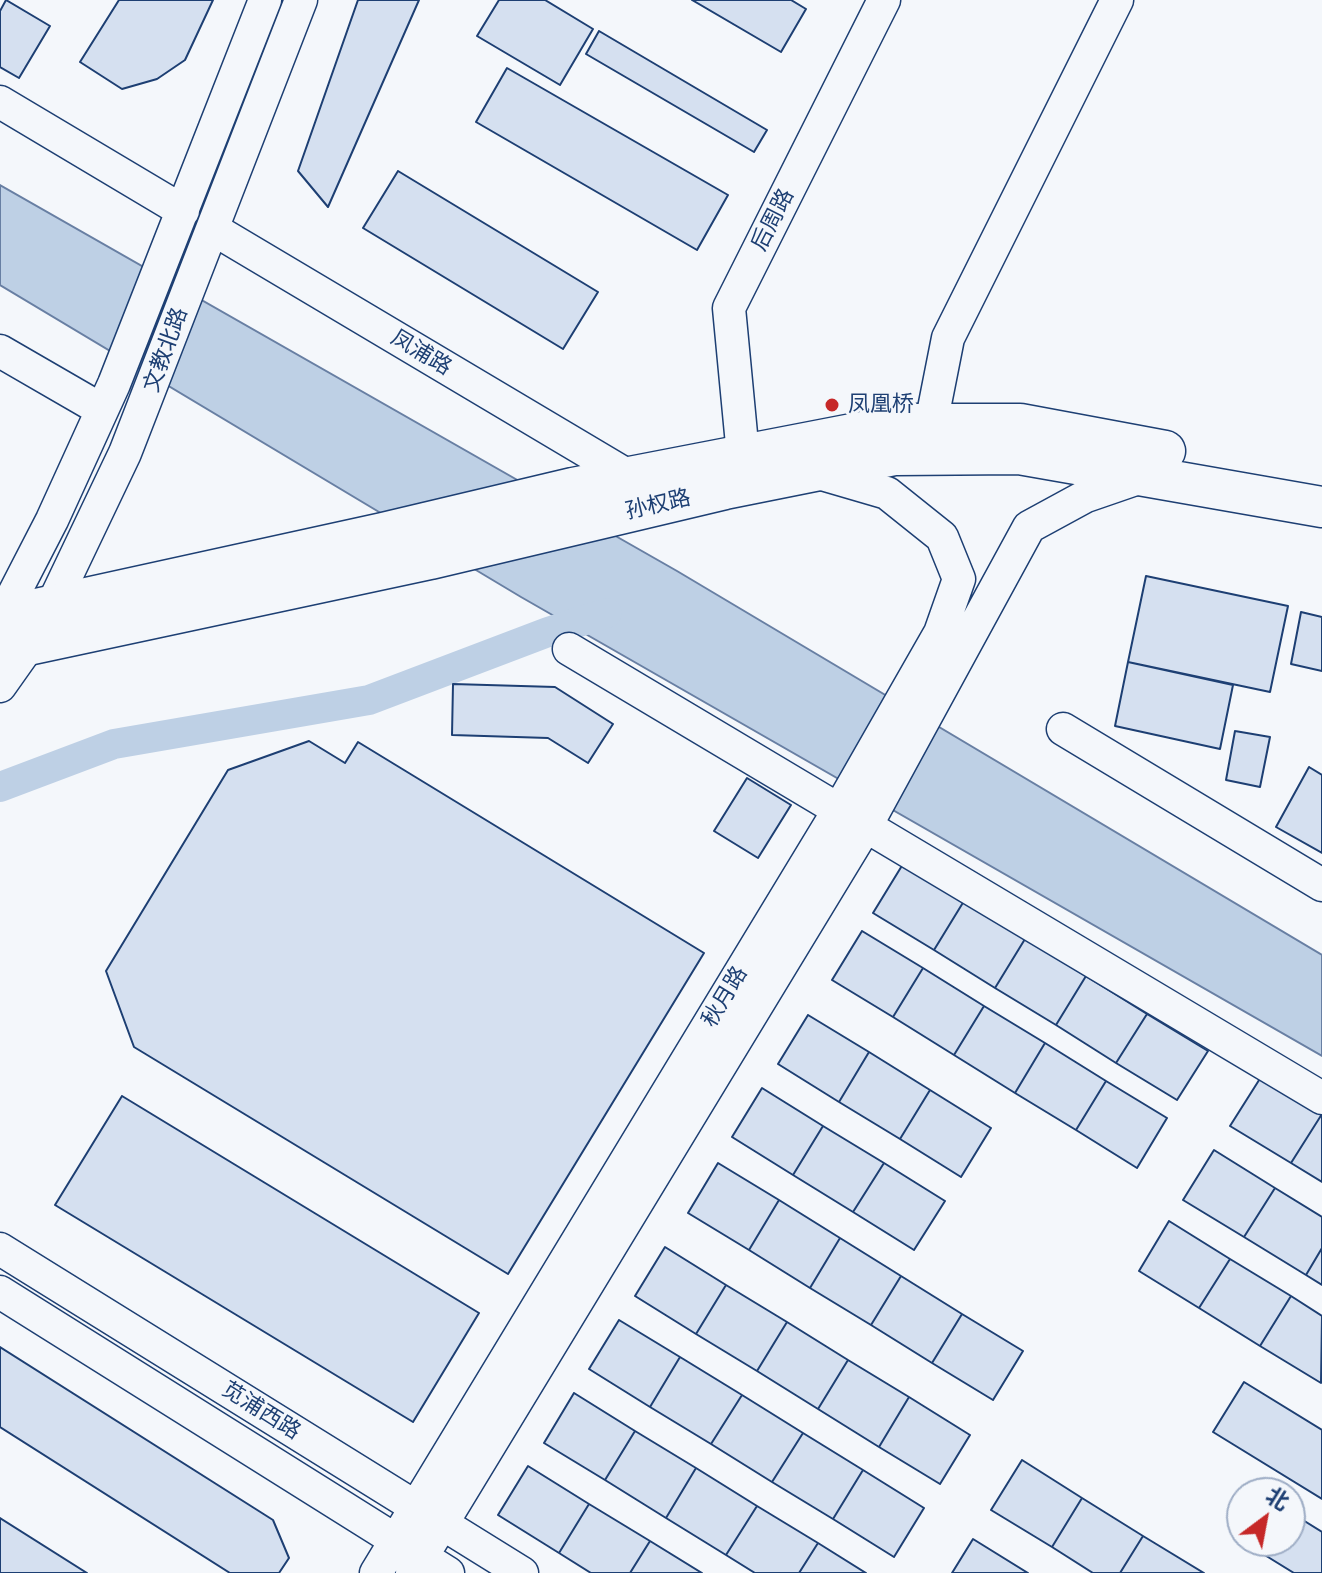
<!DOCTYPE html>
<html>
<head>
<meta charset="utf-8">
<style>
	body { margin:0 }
	#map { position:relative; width:1322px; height:1573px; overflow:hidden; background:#f4f7fb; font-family:"IBM Plex Sans","Noto Sans SC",sans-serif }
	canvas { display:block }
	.north { position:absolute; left:1226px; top:1477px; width:80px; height:80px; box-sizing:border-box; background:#f4f7fb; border:2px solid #9eadc5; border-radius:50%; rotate:32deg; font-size:22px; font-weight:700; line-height:32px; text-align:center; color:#1d3f73 }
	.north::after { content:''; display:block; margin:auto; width:28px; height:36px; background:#c62828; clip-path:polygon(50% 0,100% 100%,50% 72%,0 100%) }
</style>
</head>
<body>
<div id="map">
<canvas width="1322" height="1573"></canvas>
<div class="north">北</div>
</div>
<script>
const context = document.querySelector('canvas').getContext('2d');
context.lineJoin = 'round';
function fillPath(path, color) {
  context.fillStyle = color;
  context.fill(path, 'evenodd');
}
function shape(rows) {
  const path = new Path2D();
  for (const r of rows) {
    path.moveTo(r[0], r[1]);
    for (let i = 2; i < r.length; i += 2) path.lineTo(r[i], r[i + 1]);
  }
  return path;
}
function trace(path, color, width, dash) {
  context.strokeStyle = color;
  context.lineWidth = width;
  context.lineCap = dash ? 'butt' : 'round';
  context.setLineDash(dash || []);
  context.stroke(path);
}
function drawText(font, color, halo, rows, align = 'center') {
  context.font = font + ' "IBM Plex Sans","Noto Sans SC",sans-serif';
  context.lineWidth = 6;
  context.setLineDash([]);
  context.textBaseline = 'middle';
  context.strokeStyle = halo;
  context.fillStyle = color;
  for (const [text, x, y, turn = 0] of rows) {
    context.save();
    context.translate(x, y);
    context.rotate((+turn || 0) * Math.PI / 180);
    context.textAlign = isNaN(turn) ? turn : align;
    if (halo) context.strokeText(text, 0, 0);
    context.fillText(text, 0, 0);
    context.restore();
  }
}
const water = shape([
	[0,185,677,571,1322,955,1322,1056,521,597,0,285,0,185]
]);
fillPath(water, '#bed0e5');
trace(water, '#687fa3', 2);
trace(shape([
	[0,787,114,744,369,700,548,632,607,613]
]), '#bed0e5', 30);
const building = shape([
	[6,0,50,26,19,78,0,67,0,11,6,0],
	[119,0,213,0,185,60,157,79,122,89,80,62,119,0],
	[358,0,419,0,328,207,298,171,358,0],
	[499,0,545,0,593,29,560,85,477,36,499,0],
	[692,0,791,0,806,9,781,52,692,0],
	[599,31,767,130,754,152,586,54,599,31],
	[507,68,728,195,697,250,476,122,507,68],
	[398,171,598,292,563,349,363,228,398,171],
	[1146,576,1288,606,1270,692,1128,662,1146,576],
	[1301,612,1322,617,1322,671,1291,664,1301,612],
	[1128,662,1233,685,1220,749,1115,726,1128,662],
	[453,684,555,687,613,724,588,763,548,738,452,735,453,684],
	[1235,731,1270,737,1260,787,1226,780,1235,731],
	[309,741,345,763,358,742,704,953,508,1274,134,1047,106,971,228,770,309,741],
	[1309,767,1322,775,1322,853,1276,827,1309,767],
	[747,778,791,805,758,858,714,831,747,778],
	[903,864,964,901,934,950,873,913,903,864],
	[964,901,1025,939,995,988,934,950,964,901],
	[862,931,923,968,893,1017,832,980,862,931],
	[1025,939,1086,976,1056,1025,995,988,1025,939],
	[923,968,984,1006,954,1055,893,1017,923,968],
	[1086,976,1147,1014,1116,1063,1056,1025,1086,976],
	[984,1006,1045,1043,1015,1093,954,1055,984,1006],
	[1147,1014,1208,1051,1177,1100,1116,1063,1147,1014],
	[808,1015,869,1052,839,1102,778,1064,808,1015],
	[1045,1043,1106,1081,1076,1130,1015,1093,1045,1043],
	[869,1052,930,1090,900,1139,839,1102,869,1052],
	[1261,1077,1322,1114,1291,1163,1230,1126,1261,1077],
	[1106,1081,1167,1118,1137,1168,1076,1130,1106,1081],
	[762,1088,823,1126,793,1175,732,1137,762,1088],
	[930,1090,991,1128,961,1177,900,1139,930,1090],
	[122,1096,479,1313,413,1422,55,1205,122,1096],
	[1322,1114,1322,1182,1291,1163,1322,1114],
	[823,1126,884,1163,853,1212,793,1175,823,1126],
	[1214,1150,1275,1188,1244,1237,1183,1200,1214,1150],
	[718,1163,779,1200,749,1250,688,1213,718,1163],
	[884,1163,945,1201,914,1250,853,1212,884,1163],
	[1275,1188,1322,1217,1322,1248,1306,1275,1244,1237,1275,1188],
	[779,1200,840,1238,810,1288,749,1250,779,1200],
	[1169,1221,1230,1259,1199,1308,1139,1271,1169,1221],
	[840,1238,901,1276,871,1325,810,1288,840,1238],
	[665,1247,726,1285,696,1334,635,1296,665,1247],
	[1322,1248,1322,1285,1306,1275,1322,1248],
	[1230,1259,1291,1296,1260,1346,1199,1308,1230,1259],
	[901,1276,962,1314,932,1363,871,1325,901,1276],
	[726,1285,787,1322,757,1371,696,1334,726,1285],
	[1291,1296,1322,1316,1321,1383,1260,1346,1291,1296],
	[962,1314,1023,1351,993,1400,932,1363,962,1314],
	[619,1320,680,1357,650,1407,589,1369,619,1320],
	[787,1322,848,1360,818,1409,757,1371,787,1322],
	[0,1347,273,1520,289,1558,279,1573,230,1573,0,1427,0,1347],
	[680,1357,742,1395,711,1444,650,1407,680,1357],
	[848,1360,909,1397,879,1447,818,1409,848,1360],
	[1244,1382,1322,1430,1322,1499,1213,1432,1244,1382],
	[574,1393,635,1431,605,1480,544,1443,574,1393],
	[742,1395,803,1433,772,1482,711,1444,742,1395],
	[909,1397,970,1435,940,1484,879,1447,909,1397],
	[635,1431,696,1468,666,1518,605,1480,635,1431],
	[803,1433,863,1470,833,1519,772,1482,803,1433],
	[1022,1460,1082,1498,1052,1547,991,1510,1022,1460],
	[528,1466,589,1504,559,1553,498,1515,528,1466],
	[696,1468,757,1506,726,1555,666,1518,696,1468],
	[863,1470,924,1508,894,1557,833,1519,863,1470],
	[1082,1498,1143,1536,1120,1573,1093,1573,1052,1547,1082,1498],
	[589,1504,650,1541,630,1573,591,1573,559,1553,589,1504],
	[757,1506,818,1543,799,1573,755,1573,726,1555,757,1506],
	[1290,1512,1322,1532,1322,1573,1294,1573,1242,1541,1290,1541,1290,1512],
	[0,1518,87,1573,0,1573,0,1518],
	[1143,1536,1204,1573,1120,1573,1143,1536],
	[973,1539,1028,1573,952,1573,973,1539],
	[650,1541,702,1573,630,1573,650,1541],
	[818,1543,866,1573,799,1573,818,1543]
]);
fillPath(building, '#d5e0f0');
trace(building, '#1d3f73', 2);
const minor = shape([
	[0,102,183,211],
	[213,229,630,477],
	[0,351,102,410],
	[931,424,948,338,1117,0],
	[743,455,729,308,884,0],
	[0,621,52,520,114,384,265,0],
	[569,649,1322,1098],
	[0,686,29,645,52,606,125,453,301,0],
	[1063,729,1322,885],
	[0,1249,522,1573],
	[0,1292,448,1573],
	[376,1573,840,808,940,633,959,579,942,537,887,493,815,472],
	[412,1573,867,824,1029,527,1086,496,1147,475]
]);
const major = shape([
	[0,617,383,533,573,488,904,424,1020,424,1165,451],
	[0,651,430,559,725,489,895,455,1019,454,1322,507]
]);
trace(minor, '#1d3f73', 35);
trace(major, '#1d3f73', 43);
trace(minor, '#f4f7fb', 32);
trace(major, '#f4f7fb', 40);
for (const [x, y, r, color] of [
	[832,405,8,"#c62828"]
]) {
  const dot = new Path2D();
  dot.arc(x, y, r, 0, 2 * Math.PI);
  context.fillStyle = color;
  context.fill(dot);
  trace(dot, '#f4f7fb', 3);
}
drawText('22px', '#1d3f73', '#f4f7fb', [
	["后周路",773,220,-63],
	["文教北路",166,350,-70],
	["凤浦路",421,353,31],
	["孙权路",658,505,-13],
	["秋月路",725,997,-59],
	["苋浦西路",261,1411,32]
]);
drawText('22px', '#1d3f73', '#f4f7fb', [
	["凤凰桥",848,405]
], 'left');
</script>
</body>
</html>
